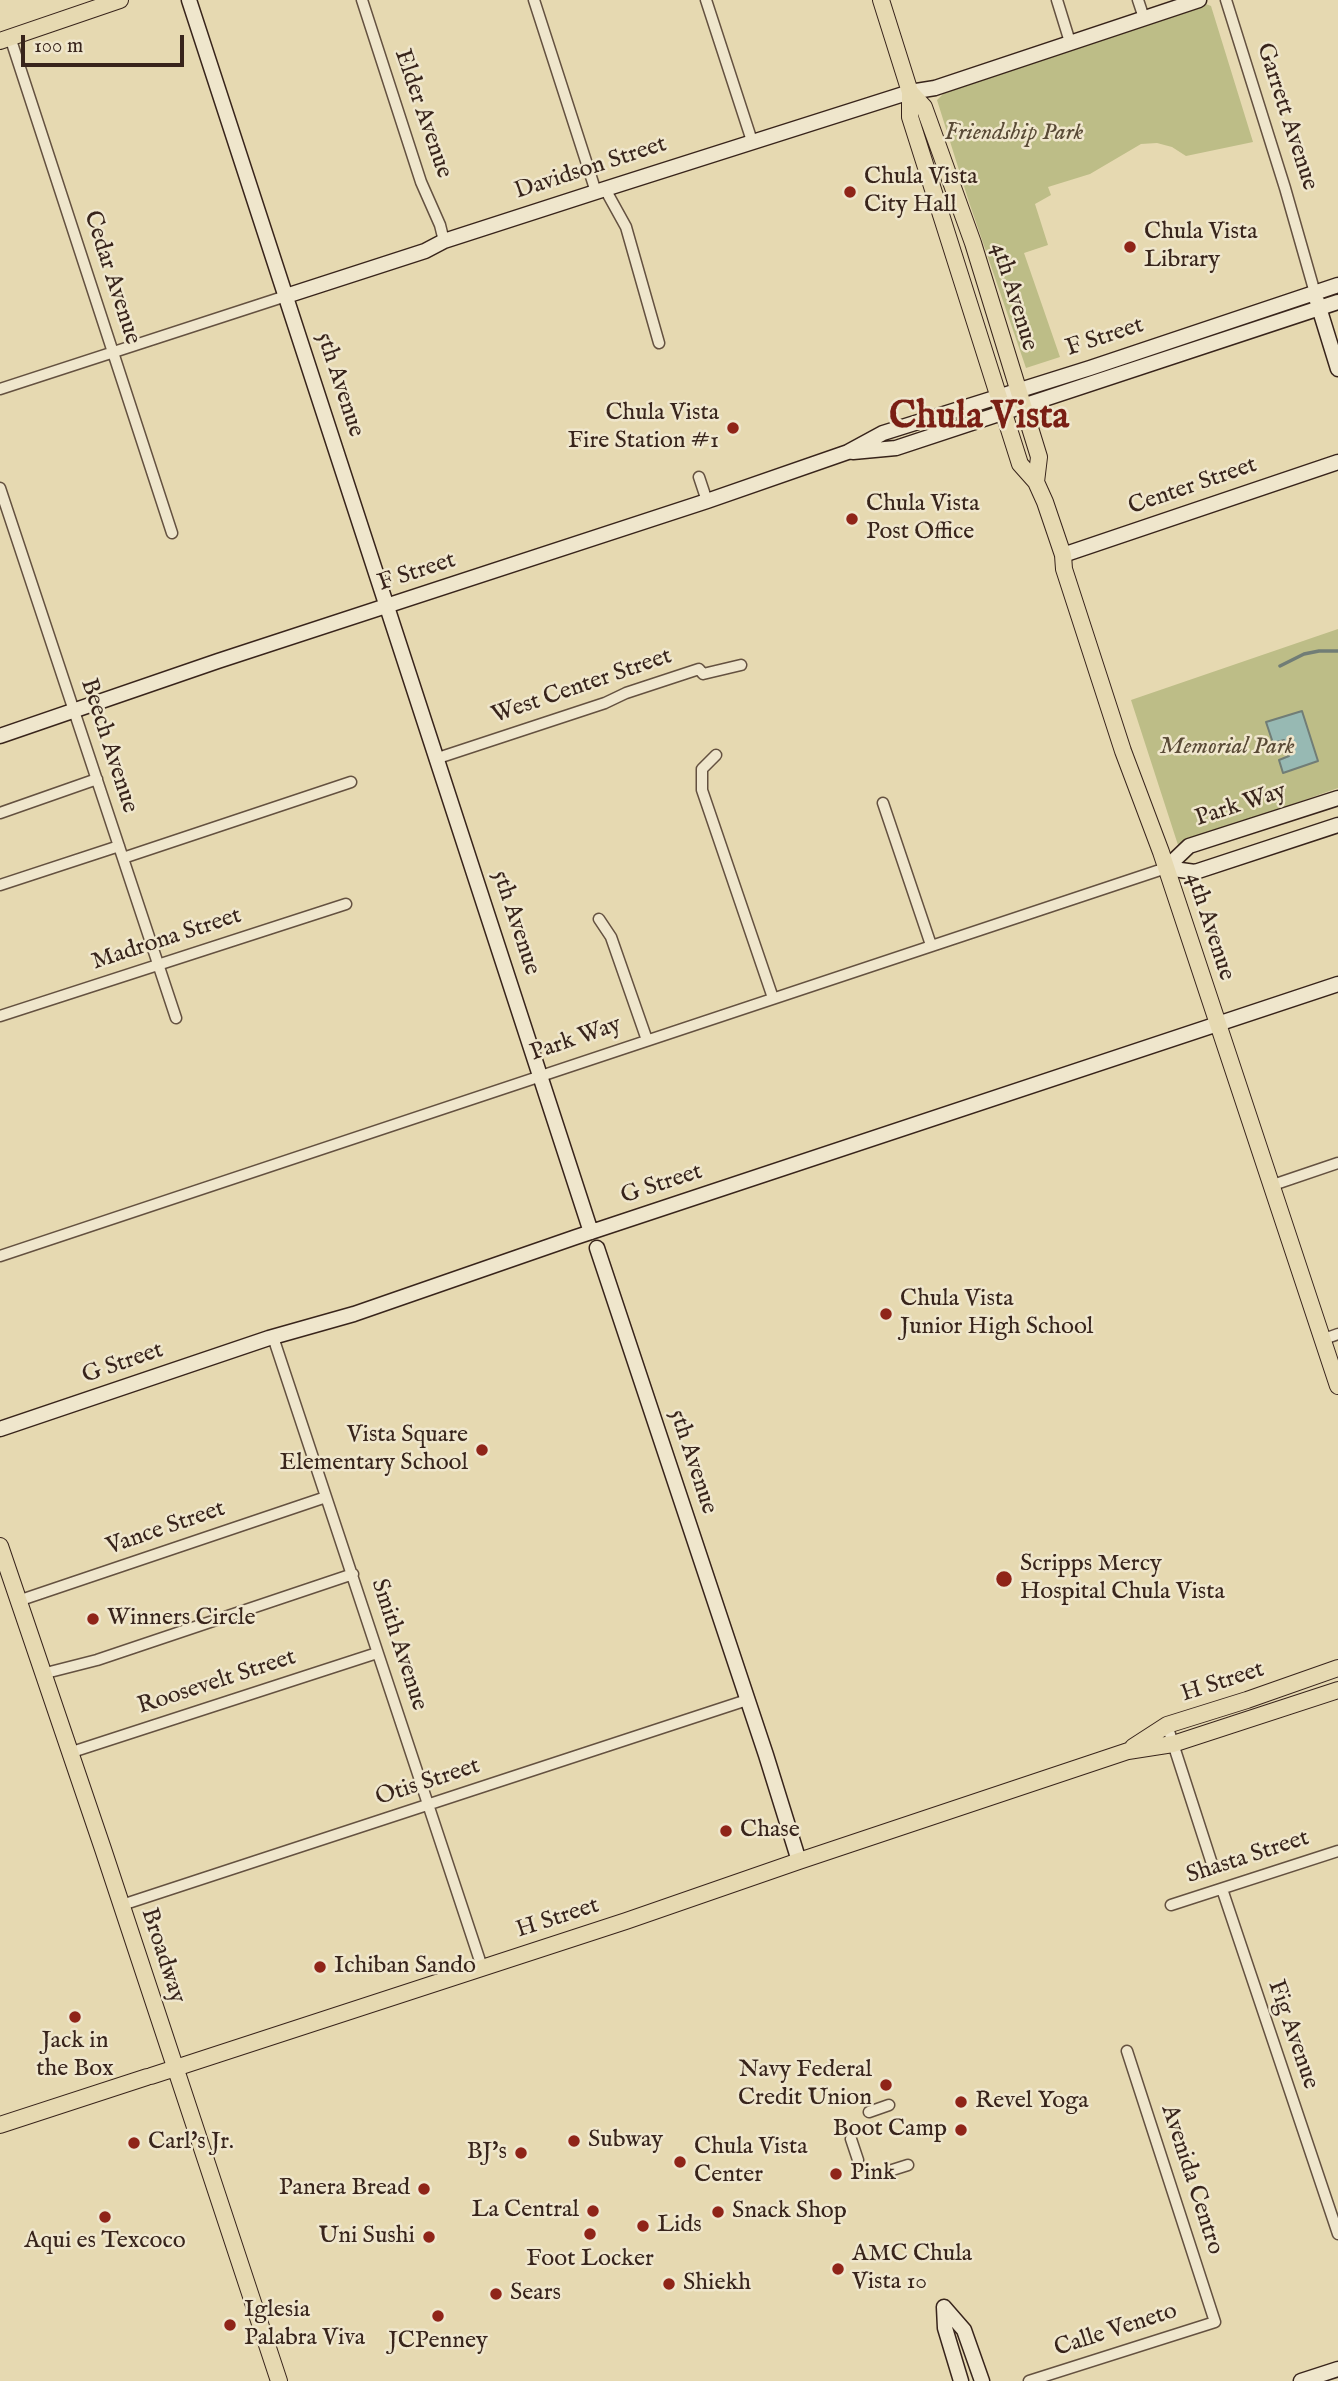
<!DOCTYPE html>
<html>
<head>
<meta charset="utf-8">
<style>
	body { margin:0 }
	#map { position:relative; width:1338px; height:2381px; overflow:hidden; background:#e6d9b1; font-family:"IM FELL English",serif }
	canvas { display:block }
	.scale { position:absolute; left:21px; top:35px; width:163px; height:32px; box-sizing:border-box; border:4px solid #38241b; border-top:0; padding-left:9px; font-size:21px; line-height:24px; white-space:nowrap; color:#38241b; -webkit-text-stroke:5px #efe6cc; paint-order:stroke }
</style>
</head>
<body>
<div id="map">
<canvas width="1338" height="2381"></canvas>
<div class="scale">100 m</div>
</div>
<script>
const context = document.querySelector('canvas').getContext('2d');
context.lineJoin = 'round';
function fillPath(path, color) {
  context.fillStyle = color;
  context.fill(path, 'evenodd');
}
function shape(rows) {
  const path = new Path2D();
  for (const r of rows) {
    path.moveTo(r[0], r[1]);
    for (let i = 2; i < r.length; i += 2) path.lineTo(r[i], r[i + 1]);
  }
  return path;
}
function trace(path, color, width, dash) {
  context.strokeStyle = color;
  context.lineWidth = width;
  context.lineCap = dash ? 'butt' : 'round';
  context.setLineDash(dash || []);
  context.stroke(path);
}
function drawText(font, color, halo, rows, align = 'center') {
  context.font = font + ' "IM FELL English",serif';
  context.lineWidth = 5;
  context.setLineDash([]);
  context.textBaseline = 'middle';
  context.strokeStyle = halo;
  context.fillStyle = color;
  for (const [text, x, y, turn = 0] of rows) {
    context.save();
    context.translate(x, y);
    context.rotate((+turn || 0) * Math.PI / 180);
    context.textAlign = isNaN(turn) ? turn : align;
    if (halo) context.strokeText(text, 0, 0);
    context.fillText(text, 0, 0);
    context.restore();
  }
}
fillPath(shape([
	[1206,4,1211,6,1253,142,1186,156,1172,147,1157,143,1141,144,1090,174,1048,187,1051,195,1035,204,1048,245,1024,253,1060,357,1026,368,969,202,937,100,948,89],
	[1338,629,1338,788,1178,845,1131,700]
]), '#bdbd87');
const water = shape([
	[1302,711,1318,761,1283,773,1279,760,1289,756,1284,740,1273,743,1266,722,1302,711]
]);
fillPath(water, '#97b9b3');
trace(water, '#717d76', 2);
trace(shape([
	[1280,666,1304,654,1319,651,1338,651]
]), '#717d76', 3.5);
const street = shape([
	[362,0,421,182,440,225,444,241],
	[534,0,596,192],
	[706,0,752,141],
	[1057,0,1070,42],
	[1138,0,1144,18],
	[1226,0,1285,188,1315,293],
	[10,37,172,533],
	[605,189,626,227,659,343],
	[0,389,286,296],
	[699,477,707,501],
	[0,488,176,1018],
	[716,755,702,769,702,790,773,998],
	[435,759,605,703,626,693,699,669,703,674,741,665],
	[883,803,931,945],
	[0,813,97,779],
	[123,858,351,782],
	[0,885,119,846],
	[599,919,611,937,647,1040],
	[0,1016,346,904],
	[1270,1186,1338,1163],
	[0,1256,1166,868],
	[273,1337,482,1967],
	[1324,1339,1338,1334],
	[18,1601,326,1497],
	[42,1674,97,1660,353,1574],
	[1167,1725,1213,1867],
	[69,1753,377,1653],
	[1222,1889,1338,2234],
	[122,1905,747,1700],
	[1171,1905,1338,1851],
	[869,2112,889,2105],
	[851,2139,858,2160],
	[889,2171,908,2165],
	[1029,2381,1215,2322,1127,2051]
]);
const secondary = shape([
	[189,0,591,1232],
	[286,296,425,251,444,241,605,189,910,92,935,88,1199,0],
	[1317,301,1338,369],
	[853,452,896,448,1338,302],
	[1063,555,1338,462],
	[0,736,218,661,707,501,848,452,883,433,1090,368,1338,285],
	[1166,868,1189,846,1338,798],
	[1166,868,1195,872,1338,825],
	[597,1248,766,1755,799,1861],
	[0,1429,269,1338,354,1314,576,1237,1338,984],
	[944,2307,964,2330,982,2381],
	[944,2307,945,2328,961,2381],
	[1301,2381,1338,2369]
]);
const primary = shape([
	[881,0,910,92,910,117,1020,464,1036,482,1045,502,1063,555,1064,569,1123,751,1161,852,1338,1386],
	[0,41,120,0],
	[910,92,924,107,973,243,1039,457,1036,482],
	[0,1546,103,1849,279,2381],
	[1133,1747,1167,1725,1247,1700,1338,1668],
	[151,2076,626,1921,799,1861,1128,1751,1173,1744,1338,1690],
	[0,2125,147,2077]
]);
trace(street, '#645140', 13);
trace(secondary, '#38241b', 17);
trace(primary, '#38241b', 18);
trace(street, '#efe6cc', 10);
trace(secondary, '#efe6cc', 14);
trace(primary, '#e6d9b1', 16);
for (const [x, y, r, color] of [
	[850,192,7,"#8f2418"],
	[1130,247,7,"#8f2418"],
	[733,428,7,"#8f2418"],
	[852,519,7,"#8f2418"],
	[886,1314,7,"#8f2418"],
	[482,1450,7,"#8f2418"],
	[1004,1579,9,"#8f2418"],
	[93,1619,7,"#8f2418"],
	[726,1831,7,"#8f2418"],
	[320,1967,7,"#8f2418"],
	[75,2017,7,"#8f2418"],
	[886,2085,7,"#8f2418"],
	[961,2102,7,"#8f2418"],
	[961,2130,7,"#8f2418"],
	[574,2141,7,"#8f2418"],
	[134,2143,7,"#8f2418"],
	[521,2153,7,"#8f2418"],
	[680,2162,7,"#8f2418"],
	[836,2174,7,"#8f2418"],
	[424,2189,7,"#8f2418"],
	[593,2211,7,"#8f2418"],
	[718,2212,7,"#8f2418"],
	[105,2217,7,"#8f2418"],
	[643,2226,7,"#8f2418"],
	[590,2234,7,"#8f2418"],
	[429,2237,7,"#8f2418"],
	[838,2269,7,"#8f2418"],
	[669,2284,7,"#8f2418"],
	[496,2294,7,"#8f2418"],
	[438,2316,7,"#8f2418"],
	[230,2325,7,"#8f2418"]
]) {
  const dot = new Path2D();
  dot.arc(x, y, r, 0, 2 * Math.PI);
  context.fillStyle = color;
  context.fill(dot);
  trace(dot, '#efe6cc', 2.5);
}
drawText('24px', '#38241b', '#efe6cc', [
	["Elder Avenue",422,114,71],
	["Garrett Avenue",1286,117,72],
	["Davidson Street",591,169,-18],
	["Cedar Avenue",111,278,72],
	["4th Avenue",1013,297,73],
	["F Street",1105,338,-18],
	["5th Avenue",339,385,72],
	["Center Street",1193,487,-19],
	["F Street",417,573,-18],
	["West Center Street",582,687,-19],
	["Beech Avenue",108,746,72],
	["Park Way",1241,806,-18],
	["5th Avenue",515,923,72],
	["4th Avenue",1209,927,72],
	["Madrona Street",167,940,-18],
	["Park Way",576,1040,-19],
	["G Street",662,1185,-18],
	["G Street",123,1364,-19],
	["5th Avenue",692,1462,72],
	["Vance Street",166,1529,-19],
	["Smith Avenue",398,1645,72],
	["Roosevelt Street",217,1683,-18],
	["H Street",1223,1683,-18],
	["Otis Street",428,1783,-18],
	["Shasta Street",1248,1858,-18],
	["H Street",558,1919,-18],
	["Broadway",162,1956,72],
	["Fig Avenue",1292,2035,71],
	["Avenida Centro",1191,2180,72],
	["Calle Veneto",1116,2331,-18]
]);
drawText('italic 24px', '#594a36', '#efe6cc', [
	["Friendship Park",1014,134],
	["Memorial Park",1227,748]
]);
drawText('24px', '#38241b', '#efe6cc', [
	["Chula Vista",864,178],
	["City Hall",864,206],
	["Chula Vista",1144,233],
	["Library",1144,261],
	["Chula Vista",719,414,"right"],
	["Fire Station #1",719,442,"right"],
	["Chula Vista",866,505],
	["Post Office",866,533],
	["Chula Vista",900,1300],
	["Junior High School",900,1328],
	["Vista Square",468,1436,"right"],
	["Elementary School",468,1464,"right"],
	["Scripps Mercy",1020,1565],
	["Hospital Chula Vista",1020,1593],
	["Winners Circle",107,1619],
	["Chase",740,1831],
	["Ichiban Sando",334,1967],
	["Jack in",75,2042,"center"],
	["the Box",75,2070,"center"],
	["Navy Federal",872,2071,"right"],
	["Credit Union",872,2099,"right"],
	["Revel Yoga",975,2102],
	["Boot Camp",947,2130,"right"],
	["Subway",588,2141],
	["Carl's Jr.",148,2143],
	["Chula Vista",694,2148],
	["Center",694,2176],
	["BJ's",507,2153,"right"],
	["Pink",850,2174],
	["Panera Bread",410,2189,"right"],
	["La Central",579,2211,"right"],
	["Snack Shop",732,2212],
	["Lids",657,2226],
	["Uni Sushi",415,2237,"right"],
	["Aqui es Texcoco",105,2242,"center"],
	["AMC Chula",852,2255],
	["Vista 10",852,2283],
	["Foot Locker",590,2260,"center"],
	["Shiekh",683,2284],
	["Sears",510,2294],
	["Iglesia",244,2311],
	["Palabra Viva",244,2339],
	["JCPenney",438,2342,"center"]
], 'left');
drawText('bold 38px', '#7a1f14', '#efe6cc', [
	["Chula Vista",979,419]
]);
</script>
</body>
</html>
